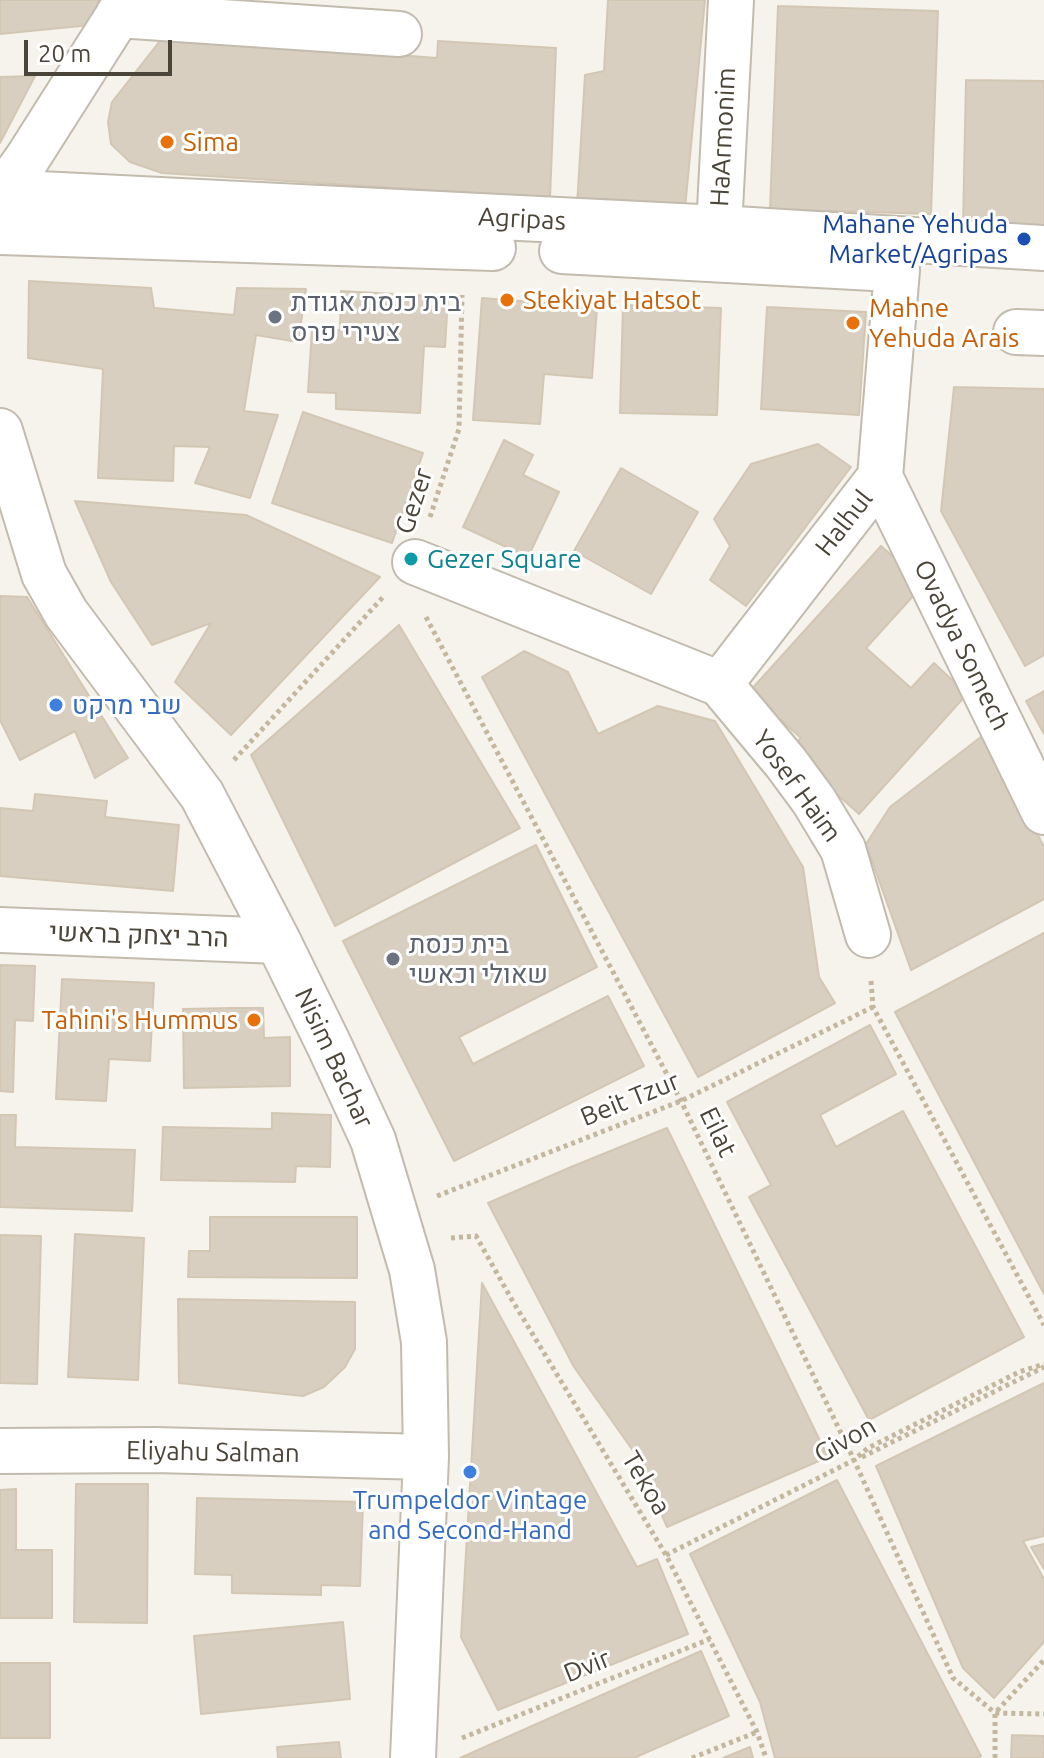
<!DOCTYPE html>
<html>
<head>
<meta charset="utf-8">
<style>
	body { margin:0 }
	#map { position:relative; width:1044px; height:1758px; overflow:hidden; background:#f6f3ec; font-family:Ubuntu,sans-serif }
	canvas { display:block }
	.scale { position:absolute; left:24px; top:40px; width:148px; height:36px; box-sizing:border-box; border:4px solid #4b4439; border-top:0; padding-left:10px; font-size:24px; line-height:28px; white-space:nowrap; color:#4b4439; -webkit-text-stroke:6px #fff; paint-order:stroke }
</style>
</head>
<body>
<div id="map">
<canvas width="1044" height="1758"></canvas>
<div class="scale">20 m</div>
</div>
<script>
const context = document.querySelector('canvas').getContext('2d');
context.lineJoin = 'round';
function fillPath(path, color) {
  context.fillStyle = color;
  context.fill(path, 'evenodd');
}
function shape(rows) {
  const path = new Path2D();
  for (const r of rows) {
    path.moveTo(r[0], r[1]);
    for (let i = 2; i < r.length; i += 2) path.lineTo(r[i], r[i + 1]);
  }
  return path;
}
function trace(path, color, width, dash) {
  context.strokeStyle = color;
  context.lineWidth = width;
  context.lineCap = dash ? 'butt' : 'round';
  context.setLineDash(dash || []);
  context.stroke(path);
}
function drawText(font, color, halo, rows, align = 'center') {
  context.font = font + ' Ubuntu,Heebo,sans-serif';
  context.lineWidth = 6;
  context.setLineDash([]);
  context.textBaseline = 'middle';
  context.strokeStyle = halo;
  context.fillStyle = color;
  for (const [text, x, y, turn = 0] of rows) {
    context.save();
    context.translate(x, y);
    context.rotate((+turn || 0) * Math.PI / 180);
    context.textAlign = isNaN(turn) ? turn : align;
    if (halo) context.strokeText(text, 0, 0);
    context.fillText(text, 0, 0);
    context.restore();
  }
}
const building = shape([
	[0,0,106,0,91,25,0,34,0,0],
	[608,0,705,0,685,208,577,206,585,75,604,71,608,0],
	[778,6,938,11,931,214,770,209,778,6],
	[163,37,437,58,438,41,556,48,550,198,162,173,130,162,111,144,108,122,112,102,163,37],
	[35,76,0,143,0,77,35,76],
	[966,80,1044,81,1044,228,963,227,966,80],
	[29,281,151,288,154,308,234,315,237,288,306,289,298,342,256,335,244,411,278,415,250,498,195,483,210,447,174,446,173,481,98,478,103,369,28,358,29,281],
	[341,291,448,297,445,347,424,346,420,413,336,409,336,393,308,392,312,329,340,330,341,291],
	[482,298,597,307,592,378,544,374,540,424,473,420,482,298],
	[623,305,721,308,717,415,620,413,623,305],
	[767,307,866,312,859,415,761,409,767,307],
	[954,387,1044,389,1044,655,1025,666,941,511,954,387],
	[303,412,423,453,392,543,272,503,303,412],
	[504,440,533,455,523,475,559,492,528,557,463,527,504,440],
	[818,444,851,467,746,606,710,580,730,546,714,519,751,464,818,444],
	[621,468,698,512,651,594,574,551,621,468],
	[75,501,246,515,380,577,231,735,175,682,211,623,152,645,111,582,75,501],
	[881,546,924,584,866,648,911,688,934,663,967,694,859,814,789,751,801,738,749,692,881,546],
	[0,596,27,597,128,758,95,778,75,731,20,760,0,720,0,596],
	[399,625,520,828,335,926,251,755,399,625],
	[524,651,568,672,598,734,658,706,715,721,803,867,819,977,835,1003,698,1077,482,677,524,651],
	[1044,691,1044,734,1026,701,1044,691],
	[986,733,1044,847,1044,899,911,970,866,844,890,807,986,733],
	[35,794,107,801,105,817,179,825,173,891,0,876,0,808,33,811,35,794],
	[536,845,597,967,459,1037,473,1064,608,996,644,1066,454,1161,343,941,536,845],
	[1044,933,1044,1294,895,1012,1044,933],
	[0,965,35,966,33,1021,15,1020,13,1092,0,1091,0,965],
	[62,979,154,983,150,1061,109,1059,106,1101,56,1099,62,979],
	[232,1008,263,1008,264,1038,290,1037,290,1086,184,1088,183,1009,232,1008],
	[870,1025,896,1074,820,1115,836,1147,903,1111,1024,1337,869,1420,749,1197,771,1185,727,1102,870,1025],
	[272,1113,331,1115,330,1167,296,1166,295,1182,161,1180,163,1127,272,1129,272,1113],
	[0,1115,16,1115,15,1147,135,1150,132,1211,0,1207,0,1115],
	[667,1128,828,1457,667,1527,636,1455,574,1367,488,1203,571,1167,667,1128],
	[210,1217,357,1217,357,1278,188,1277,189,1251,210,1251,210,1217],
	[75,1234,144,1238,138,1380,68,1377,75,1234],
	[0,1235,41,1236,37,1384,0,1383,0,1235],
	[482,1283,637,1567,657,1559,688,1634,498,1710,461,1637,482,1283],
	[178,1299,355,1302,355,1349,345,1367,324,1387,303,1396,179,1383,178,1299],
	[1044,1383,1044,1536,1023,1541,1044,1579,1044,1642,994,1698,963,1668,876,1466,1044,1383],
	[837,1480,981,1756,978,1758,775,1758,760,1702,690,1554,837,1480],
	[76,1484,148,1484,147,1623,74,1622,76,1484],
	[16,1489,16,1550,52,1550,52,1618,0,1618,0,1490,16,1489],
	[197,1498,363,1502,360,1586,321,1585,321,1595,232,1593,232,1575,195,1574,197,1498],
	[1044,1544,1044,1569,1031,1547,1044,1544],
	[343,1622,350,1699,201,1714,194,1636,343,1622],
	[701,1651,729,1716,634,1758,460,1758,701,1651],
	[0,1663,50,1663,50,1738,0,1738,0,1663],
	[1012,1735,1044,1736,1044,1758,1011,1758,1012,1735],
	[339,1742,341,1758,278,1758,277,1747,339,1742],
	[750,1747,753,1758,723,1758,750,1747]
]);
fillPath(building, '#d8cfc1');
trace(building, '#d3c7b4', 2);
const minor = shape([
	[118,15,399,34],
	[0,192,719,228,1044,248],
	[0,197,27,159,128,0],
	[0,232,493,248],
	[562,251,873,268],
	[702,252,711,246,717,238,719,228,731,0],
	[1016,332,1044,333],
	[0,431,44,574,66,613,202,795,278,941,329,1045,373,1140,412,1270,424,1342,426,1457,413,1758],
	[880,477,1044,812],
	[415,562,720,684,786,763,814,801,843,849,868,935],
	[720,684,880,477,897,270,896,258,888,239],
	[0,930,278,941],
	[0,1451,155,1450,426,1457]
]);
trace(minor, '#c2bbae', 48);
trace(shape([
	[430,517,459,429,462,295],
	[426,617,681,1101,854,1460,953,1678,995,1713,1044,1714],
	[234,760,384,596],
	[871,981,873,1007,1044,1325],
	[437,1196,681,1101,873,1007],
	[451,1238,476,1236,512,1300,666,1555,757,1732,766,1758],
	[862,1457,1044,1367],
	[666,1555,854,1460,868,1448,1019,1372,1044,1364],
	[462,1738,710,1639],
	[692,1758,757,1732],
	[995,1758,995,1713,1044,1660]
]), '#c4b79f', 5, [4, 4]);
trace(minor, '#fff', 44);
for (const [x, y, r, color] of [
	[167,142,8,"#e8710a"],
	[1024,239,8,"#1a4fb4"],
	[507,300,8,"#e8710a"],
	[275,317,8,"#6b7280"],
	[853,323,8,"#e8710a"],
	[411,559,8,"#0f9aa8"],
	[56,705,8,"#3f7fe0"],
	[393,959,8,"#6b7280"],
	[254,1020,8,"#e8710a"],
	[470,1472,8,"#3f7fe0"]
]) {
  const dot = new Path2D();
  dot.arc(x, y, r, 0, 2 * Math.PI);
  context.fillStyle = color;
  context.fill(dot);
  trace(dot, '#fff', 3);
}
drawText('26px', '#4b4439', '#fff', [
	["HaArmonim",723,137,-87],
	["Agripas",522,219,3],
	["Gezer",414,501,-72],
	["Halhul",844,523,-52],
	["Ovadya Somech",962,645,64],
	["Yosef Haim",797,786,54],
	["הרב יצחק בראשי",139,935,2],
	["Nisim Bachar",334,1058,65],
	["Beit Tzur",630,1099,-22],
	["Eilat",718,1132,64],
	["Givon",845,1440,-30],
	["Eliyahu Salman",213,1452,1],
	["Tekoa",646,1483,59],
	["Dvir",587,1666,-22]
]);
drawText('26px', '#c56008', '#fff', [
	["Sima",183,142],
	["Stekiyat Hatsot",523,300],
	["Mahne",869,308],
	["Yehuda Arais",869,338],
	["Tahini's Hummus",238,1020,"right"]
], 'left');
drawText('26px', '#164399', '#fff', [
	["Mahane Yehuda",1008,224],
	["Market/Agripas",1008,254]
], 'right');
drawText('26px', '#5b616d', '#fff', [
	["בית כנסת אגודת",291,302],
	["צעירי פרס",291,332],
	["בית כנסת",409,944],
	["שאולי וכאשי",409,974]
], 'left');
drawText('26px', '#0d838f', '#fff', [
	["Gezer Square",427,559]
], 'left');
drawText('26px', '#366cbe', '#fff', [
	["שבי מרקט",72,705],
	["Trumpeldor Vintage",470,1500,"center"],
	["and Second-Hand",470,1530,"center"]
], 'left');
</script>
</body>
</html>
